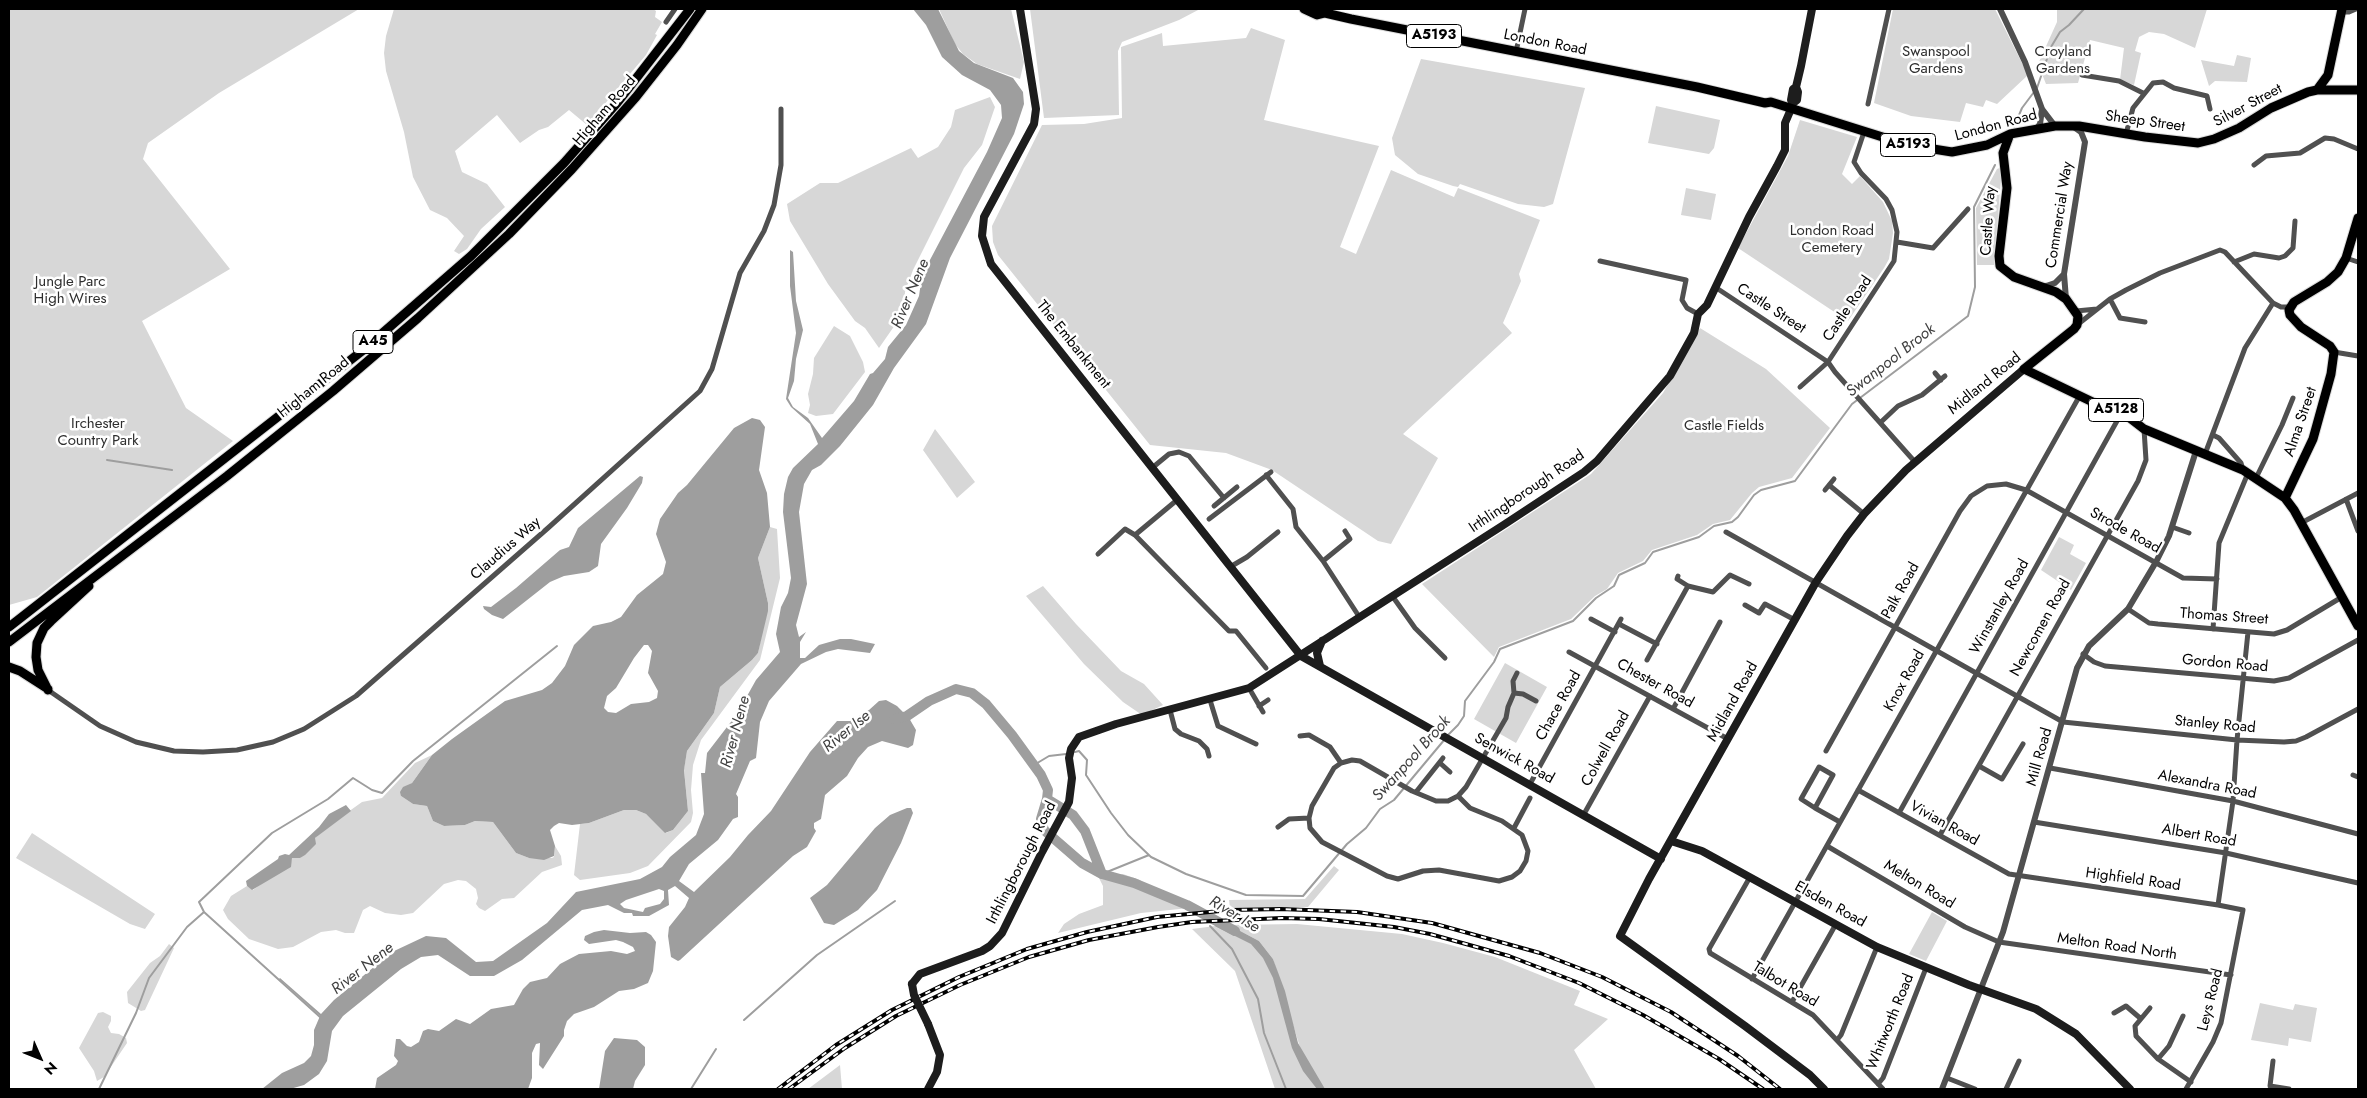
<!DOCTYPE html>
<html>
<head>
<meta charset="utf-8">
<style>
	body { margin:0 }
	#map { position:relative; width:2367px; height:1098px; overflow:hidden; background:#fff; font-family:Jost,sans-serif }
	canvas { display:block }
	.frame { position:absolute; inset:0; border:10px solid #000; pointer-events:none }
	.north { position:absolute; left:15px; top:1033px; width:50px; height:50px; -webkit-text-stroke:4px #fff; paint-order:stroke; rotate:134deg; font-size:14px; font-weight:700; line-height:20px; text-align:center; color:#000 }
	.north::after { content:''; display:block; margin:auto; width:18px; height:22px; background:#000; clip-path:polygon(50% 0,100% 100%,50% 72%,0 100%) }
</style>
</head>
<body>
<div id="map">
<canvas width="2367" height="1098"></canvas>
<div class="frame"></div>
<div class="north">N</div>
</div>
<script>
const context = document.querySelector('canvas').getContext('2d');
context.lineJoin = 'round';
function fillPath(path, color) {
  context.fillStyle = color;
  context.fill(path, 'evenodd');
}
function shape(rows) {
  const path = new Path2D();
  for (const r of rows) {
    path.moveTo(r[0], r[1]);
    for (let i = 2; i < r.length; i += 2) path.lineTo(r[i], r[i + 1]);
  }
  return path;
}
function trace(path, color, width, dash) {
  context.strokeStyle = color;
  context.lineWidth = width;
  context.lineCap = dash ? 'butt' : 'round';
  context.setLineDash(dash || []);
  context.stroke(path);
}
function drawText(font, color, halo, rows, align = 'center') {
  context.font = font + ' Jost,sans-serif';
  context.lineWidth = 5;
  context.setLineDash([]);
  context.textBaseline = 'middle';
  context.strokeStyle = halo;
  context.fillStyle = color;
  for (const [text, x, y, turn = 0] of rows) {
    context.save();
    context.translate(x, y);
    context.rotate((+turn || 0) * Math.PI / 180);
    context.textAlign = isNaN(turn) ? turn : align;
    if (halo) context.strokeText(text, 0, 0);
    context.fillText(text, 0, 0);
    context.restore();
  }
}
fillPath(shape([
	[9,9,359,9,219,93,148,143,143,159,230,269,142,321,186,408,233,441,37,597,9,605],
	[394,9,653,9,656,11,655,17,662,22,655,34,657,35,646,55,587,125,569,110,548,127,539,130,520,143,497,115,455,151,462,172,487,184,505,207,481,229,467,249,459,254,454,251,464,236,447,218,430,210,413,177,404,132,386,71,384,53,386,36],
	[939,9,1011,9,1024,62,1020,79,977,64,963,54,955,44],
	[1030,9,1200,9,1179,20,1122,42,1118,51,1119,115,1044,118],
	[1893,9,1995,9,2028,75,1997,104,1986,100,1983,107,1966,103,1960,122,1911,116,1874,103],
	[2057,9,2207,9,2195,48,2164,34,2149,32,2139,37,2135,51,2141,53,2134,85,2120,80,2124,48,2090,40,2078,83,2046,84,2038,64,2057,22],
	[1251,28,1285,40,1264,120,1379,146,1340,247,1356,254,1391,170,1454,197,1458,188,1540,220,1519,274,1521,281,1503,323,1512,333,1403,434,1438,458,1391,544,1378,541,1272,470,1226,453,1150,445,998,255,993,242,992,226,1042,125,1084,124,1122,118,1121,47,1162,33,1163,46,1246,38],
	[2237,55,2251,58,2247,82,2215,81,2209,86,2201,60,2234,66],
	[1421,59,1585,88,1553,204,1544,207,1518,204,1460,184,1458,187,1453,186,1418,174,1395,155,1392,138],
	[990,97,995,107,982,145,964,168,913,270,905,292,904,312,879,348,865,328,855,321,828,284,790,221,787,204,820,183,838,183,911,148,918,158,938,147,951,127,955,110],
	[1656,106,1720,120,1714,148,1709,154,1648,143],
	[1800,120,1857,137,1842,174,1852,184,1860,176,1883,202,1892,221,1893,233,1889,259,1884,268,1848,321,1738,248,1788,156],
	[2002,167,1994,265,1977,265,1976,208,1997,169],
	[1686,188,1716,194,1711,220,1681,215],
	[834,326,850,336,863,362,865,372,833,414,816,416,808,413,810,405,808,394,813,374,814,358],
	[1700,328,1766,369,1830,428,1792,478,1759,487,1752,493,1730,520,1713,524,1697,535,1652,550,1643,561,1618,573,1607,589,1595,596,1571,619,1499,647,1494,657,1422,584,1591,474,1663,393],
	[935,429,975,482,957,498,923,450],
	[770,527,777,529,780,578,760,660,701,740,693,765,691,790,693,813,691,822,648,866,630,873,580,880,574,875,580,824,589,823,624,810,636,810,646,814,666,833,673,830,688,811,684,769,687,751,714,713,720,687,752,660,758,653,768,603,758,558],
	[2059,537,2074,545,2070,554,2086,563,2071,590,2041,570],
	[1043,586,1076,624,1121,671,1144,684,1163,705,1142,715,1123,702,1084,664,1026,596],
	[1505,663,1547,687,1516,743,1474,719],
	[432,755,412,783,403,788,401,796,413,804,427,806,433,821,444,826,465,825,475,821,493,822,516,853,529,858,552,858,554,857,555,846,561,856,562,865,542,872,514,898,502,899,485,911,479,908,476,904,478,898,476,889,466,881,458,880,444,884,413,913,401,915,385,913,370,906,363,910,354,933,345,933,336,930,321,932,293,947,278,949,249,939,228,919,223,910,231,896,247,886,253,890,291,862,292,858,300,858,315,838,327,827,362,802,382,798,415,763],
	[32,833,155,914,145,929,130,924,16,858],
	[1334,866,1339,870,1308,907,1230,908,1229,900,1305,899],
	[1100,870,1116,875,1123,874,1140,880,1150,890,1155,887,1199,907,1141,913,1058,933,1064,924,1079,914,1103,905,1103,886,1096,872],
	[1932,912,1947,921,1926,961,1909,954],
	[1297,924,1402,934,1443,943,1495,957,1580,991,1574,1005,1608,1019,1574,1050,1596,1089,1325,1089,1318,1081,1323,1089,1275,1089,1235,971,1192,929,1215,926,1230,928,1253,942,1272,963,1295,1043,1302,1054,1273,959,1259,941,1229,925],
	[169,944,174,948,145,1010,141,1011,128,1003,127,992,150,963,160,956],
	[2260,1003,2293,1010,2295,1004,2317,1008,2311,1042,2289,1038,2288,1046,2251,1040],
	[103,1012,111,1016,111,1021,108,1027,111,1033,119,1034,126,1038,127,1043,104,1077,97,1081,94,1071,79,1048,98,1013],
	[840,1065,842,1089,808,1089]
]), '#d7d7d7');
fillPath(shape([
	[913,9,938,9,959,51,974,63,1013,78,1023,92,1024,104,1014,134,950,258,926,324,894,368,873,405,840,446,821,465,812,470,804,484,799,512,807,584,796,625,799,637,806,632,800,642,800,658,805,658,819,645,840,639,851,639,875,644,870,653,838,649,826,652,801,664,769,701,760,722,756,758,750,761,736,794,738,797,738,817,733,819,718,840,689,864,679,881,694,892,730,857,748,835,771,811,810,752,837,721,850,721,869,710,879,701,886,700,897,706,909,718,916,730,913,745,908,748,882,741,868,747,858,758,847,776,825,795,821,819,814,823,814,828,816,831,807,847,793,856,680,960,678,961,671,957,668,936,669,927,685,907,689,898,675,886,668,890,669,905,649,916,633,916,632,913,624,913,608,905,582,910,522,960,494,976,470,976,438,955,421,957,401,969,343,1016,332,1031,327,1061,319,1074,304,1085,290,1089,262,1089,282,1073,304,1063,311,1056,314,1045,314,1030,320,1016,279,979,280,978,321,1014,334,1000,392,952,426,936,446,938,476,962,493,961,547,923,576,892,640,879,662,867,670,857,696,835,704,814,701,773,705,773,707,753,737,714,756,680,780,652,776,634,781,607,788,593,791,578,783,512,784,494,788,477,793,468,818,444,810,424,791,407,786,399,796,333,790,286,790,250,793,252,796,301,803,330,796,359,794,381,788,398,793,407,808,418,822,438,854,401,870,374,873,373,885,359,888,347,906,325,919,296,922,275,987,152,1002,118,1001,105,990,90,962,75,942,57,926,25],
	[659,889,664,891,664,899,660,904,645,908,643,912,624,908,620,904,626,900],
	[752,418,760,420,765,427,759,470,767,493,770,527,758,558,768,603,768,611,758,653,752,660,720,687,714,713,687,751,684,770,688,811,673,830,665,833,646,814,636,810,624,810,589,823,572,825,559,823,554,826,550,830,555,846,554,856,544,860,529,858,516,853,493,822,475,821,465,825,444,826,433,821,427,806,413,804,401,796,400,792,403,787,412,783,432,755,452,739,505,701,542,690,552,683,565,666,574,645,593,626,611,622,621,617,637,595,663,574,666,562,656,534,660,519,678,493,687,485,734,428],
	[644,645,648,645,652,651,648,673,658,691,657,698,649,702,631,704,616,713,608,712,604,708,607,696,616,688,634,658],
	[640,476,643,477,642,483,627,508,601,544,598,566,589,572,564,576,550,582,503,619,492,615,484,609,483,606,491,607,516,588,560,550,569,547,578,528],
	[346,805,351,811,315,838,316,844,305,855,300,858,292,858,291,867,252,890,247,886,246,881,278,859,279,856,285,854,289,855,319,827,329,814],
	[907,808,911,808,913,813,901,843,877,890,858,910,834,925,824,923,810,898,827,885,875,828,890,815],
	[1229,925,1259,941,1273,959,1285,991,1298,1043,1325,1089,1317,1089,1303,1071,1292,1048,1273,978,1263,958,1251,944,1215,926],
	[604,930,630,933,646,932,651,935,656,942,653,971,648,983,634,989,619,991,594,1007,574,1014,567,1021,564,1030,564,1036,543,1069,539,1065,540,1043,536,1044,532,1053,532,1078,528,1089,375,1089,377,1078,396,1065,398,1061,394,1056,396,1039,400,1039,407,1046,411,1047,419,1042,423,1031,428,1029,439,1031,456,1019,470,1024,491,1009,514,1005,523,989,530,982,547,978,560,964,579,954,611,951,627,954,635,951,633,947,623,942,616,940,589,944,584,940,585,936,594,932],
	[614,1038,637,1040,645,1047,645,1065,635,1081,633,1089,599,1089,605,1051]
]), '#9e9e9e');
trace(shape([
	[2037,88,2051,47,2060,32,2069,25,2084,9],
	[2014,127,2022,108,2034,92],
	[107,460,172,470],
	[1448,735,1458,725,1464,716,1465,701,1494,662,1500,649,1573,621,1596,598,1614,586,1619,575,1645,563,1653,552,1699,537,1714,526,1732,522,1738,517,1754,495,1761,490,1795,481,1852,404,1968,316,1975,287,1974,207,1995,165],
	[1075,752,1079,751,1087,760,1086,775,1111,813,1128,835,1151,857,1186,874,1246,895,1303,896,1347,844,1366,828,1380,809,1394,800,1445,739],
	[1034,765,1049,756,1066,754],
	[1102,874,1149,855],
	[1210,926,1232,949,1258,999,1264,1033,1286,1089],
	[320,1017,204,912,199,902,272,833,328,799,353,778,372,790,382,793,413,761,557,646],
	[744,1020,817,955,895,901],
	[99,1089,136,1013,149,978,187,927,204,912],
	[691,1089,716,1049]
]), '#9e9e9e', 2);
trace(shape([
	[894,719,907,716,929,701,956,689,972,693,986,704,1012,735,1041,775,1048,790,1047,799,1073,815,1085,831,1102,874,1134,883,1187,905,1235,931],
	[1047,799,1041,819,1044,830,1082,863,1102,874]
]), '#9e9e9e', 10);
const primary = shape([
	[1304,9,1317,15,1325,13],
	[1320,9,1325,13,1351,19,1697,87,1765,103,1771,102,1908,145,1952,152,1987,145,2010,134,2055,126,2079,126,2145,137,2198,143,2214,139,2239,128,2271,108,2308,92,2317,90,2358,90],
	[2317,90,2328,75,2342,9],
	[2010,134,2003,153,2007,188,1999,256,2000,266,2014,277,2056,292,2066,299,2078,316,2077,325,2074,329,2024,369,2105,408,2122,412,2144,429,2243,470,2285,498,2294,510,2358,626],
	[2285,498,2313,439,2331,374,2334,352,2330,346,2301,327,2290,315,2289,310,2294,302,2327,282,2338,272,2346,258,2358,218]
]);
const trunk = shape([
	[9,627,362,351,471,256,564,163,617,103,690,9],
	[9,642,227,476,333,391,418,318,509,234,572,169,636,97,677,45,702,9],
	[9,667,20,671,48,689],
	[48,690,38,670,36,657,37,643,44,628,51,621,89,586]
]);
trace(primary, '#dbdbdb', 11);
trace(trunk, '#dbdbdb', 11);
trace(shape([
	[2341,12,2349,12,2356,9],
	[666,22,675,9],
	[1516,52,1525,9],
	[2082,75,2119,81,2143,93],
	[1868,104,1889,9],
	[2126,134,2133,108,2153,83,2163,82,2174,88,2207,96,2210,109],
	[2254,165,2266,156,2300,153,2325,138,2334,139,2358,149],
	[1897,242,1933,248,1968,209],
	[2346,258,2358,262],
	[1600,261,1686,280,1682,300,1687,308,1698,314],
	[2234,262,2254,254,2279,258,2285,256,2293,248,2295,221],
	[1715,287,1828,362,1835,372,1915,462],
	[2110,299,2120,318,2145,322],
	[2076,311,2097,309],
	[2077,325,2110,299,2126,290,2160,273,2220,250,2225,252,2273,303,2281,307,2290,307],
	[2334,352,2358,356],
	[1935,373,1941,380],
	[1800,387,1828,362,1894,261,1897,232,1892,210,1886,199,1861,173,1854,162,1864,132],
	[1881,422,1898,406,1922,395,1945,376],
	[2213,435,2219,438,2241,463,2243,470],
	[2205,454,2245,348,2273,303],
	[1152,468,1169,454,1179,452,1189,456,1224,498],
	[1266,475,1293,509,1296,527,1323,561,1360,618],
	[2256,478,2282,425,2293,398],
	[1829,485,1864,514],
	[1825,490,1834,479],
	[2346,499,2358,531],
	[1214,506,1237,487],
	[1209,519,1271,472],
	[2301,523,2358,493],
	[2172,527,2189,533],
	[1726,532,2063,722,2237,740,2284,742,2296,741,2306,737,2358,709],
	[1135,535,1177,500],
	[1098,554,1125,529,1135,535,1229,631,1236,631,1266,668],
	[1323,561,1350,539,1345,531],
	[1230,567,1247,557,1278,532],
	[1678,576,1677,579,1688,586,1713,592,1730,575,1749,584],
	[1393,597,1415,628,1445,658],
	[1745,605,1759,613,1765,604,1795,620],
	[2128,609,2149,623,2158,624,2274,634,2287,630,2342,597],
	[1591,619,1615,632],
	[1619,624,1657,644],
	[2213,629,2219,543,2248,473],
	[1569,652,1728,739],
	[2083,654,2094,662,2105,666,2274,681,2289,678,2358,640],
	[1647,660,1688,586],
	[1249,688,1263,712],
	[48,690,100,726,136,742,174,751,203,752,237,750,273,742,304,729,356,696,548,528,700,391,712,369,740,273,764,231,774,205,781,165,781,109],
	[1514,693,1523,694,1536,701],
	[1210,700,1218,726,1256,744],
	[1259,706,1268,700],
	[1673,709,1720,622],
	[1170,710,1175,729,1181,734,1199,741,1207,749,1209,756],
	[1300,736,1309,735,1330,747,1341,763],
	[1826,751,1960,511,1971,496,1987,486,2006,484,2026,490,2183,578,2217,579],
	[1440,763,1450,772],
	[1979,766,2002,779,2023,744],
	[2050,768,2233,801,2358,834],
	[2353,775,2358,777],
	[1530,784,1621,619],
	[1858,790,2009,874,2218,905,2243,910,2221,1023,2213,1042,2186,1089],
	[1416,792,1443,758],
	[1458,796,1470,808,1502,821,1522,835,1528,851,1526,861,1520,871,1512,877,1499,881,1439,870,1423,871,1398,879,1387,876,1322,842,1310,828,1309,818,1312,806,1334,768,1341,763,1352,760,1360,761,1412,791,1436,801,1448,801,1458,796,1466,787,1506,718,1508,707,1514,693,1513,681,1517,673],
	[1815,808,1833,775,1819,767,1801,799,1815,808,1840,822],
	[1899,813,2122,412],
	[1584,814,1650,696],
	[2034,822,2226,853,2358,883],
	[1278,827,1289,819,1309,818],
	[1514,828,1530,798],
	[1940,835,2138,481,2146,460,2144,429],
	[1827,846,1965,927,1999,942,2231,975],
	[1750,877,1709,949,1710,953,1813,1015,1883,1089],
	[2218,905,2233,801,2237,740,2248,632],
	[1752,979,2079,397],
	[1792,1002,1836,924],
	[2150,1008,2135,1026,2136,1036,2158,1059,2191,1082],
	[2114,1013,2126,1006,2140,1018],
	[1837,1040,1841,1035,1877,947],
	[2158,1059,2169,1046,2183,1016],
	[2273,1061,2270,1086,2289,1089],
	[1947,1078,1975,1089],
	[1878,1084,1883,1078,1926,968],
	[2006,1089,2019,1061]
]), '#505050', 5);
trace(shape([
	[2000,9,2025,62,2042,109,2055,126],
	[2037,128,2040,124,2042,109],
	[2043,287,2055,283,2063,275],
	[2066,299,2064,274,2085,142,2081,132,2074,127],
	[1942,1089,2003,932,2077,668,2089,646,2128,609,2156,562,2169,536,2196,451]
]), '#505050', 6);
trace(shape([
	[1020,9,1036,109,1034,124,984,217,982,236,991,264,1301,656,1661,859],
	[1793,103,1797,100,1798,92,1796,87],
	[1320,666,1317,653,1322,641],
	[1671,841,1702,851,1877,947,1969,985,2036,1009,2076,1034,2130,1089],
	[912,984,920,974,982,951,990,946,1002,933,1042,852,1069,802,1072,778,1069,758,1071,749,1079,737,1116,724,1249,688,1505,524,1584,472,1597,461,1670,376,1694,333,1698,314,1707,305,1749,217,1777,166,1785,150,1785,123,1791,109,1793,103,1791,100,1793,89,1796,87,1801,66,1812,9],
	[928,1024,940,1055,937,1072,928,1089],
	[1824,1089,1810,1075,1745,1026,1620,936,1649,879,1816,582,1847,536,1864,514,1906,470,2024,369]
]), '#1d1d1d', 8);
trace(primary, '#000', 9);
trace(trunk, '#000', 9);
const rail = shape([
	[778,1089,836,1045,892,1010,959,977,1027,949,1087,932,1157,917,1231,910,1281,909,1357,912,1432,923,1540,953,1602,977,1671,1012,1738,1056,1780,1089],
	[789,1089,845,1048,896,1016,960,985,1029,957,1089,940,1158,927,1192,922,1282,918,1319,919,1394,927,1430,934,1509,956,1579,983,1643,1015,1719,1059,1763,1089]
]);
trace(rail, '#000', 4);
trace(rail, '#fff', 2, [5.5]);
trace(shape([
	[912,984,914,995,928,1024]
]), '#1d1d1d', 8);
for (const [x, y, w] of [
	[1434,36,55],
	[1908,145,55],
	[373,342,40],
	[2116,410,55]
]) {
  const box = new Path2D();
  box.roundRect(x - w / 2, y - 11.5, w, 23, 4);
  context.fillStyle = '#fff';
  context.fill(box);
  trace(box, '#000', 1);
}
drawText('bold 14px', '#000', null, [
	["A5193",1434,36],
	["A5193",1908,145],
	["A45",373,342],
	["A5128",2116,410]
]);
drawText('15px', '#000', '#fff', [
	["London Road",1545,43,11],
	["Silver Street",2248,106,-28],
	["Higham Road",605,111,-49],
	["Sheep Street",2145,122,8],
	["London Road",1996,126,-15],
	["Commercial Way",2060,215,-81],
	["Castle Way",1989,221,-86],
	["Castle Street",1771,309,33],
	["Castle Road",1848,309,-56],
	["The Embankment",1073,345,51],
	["Midland Road",1985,384,-39],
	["Higham Road",314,388,-39],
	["Alma Street",2301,422,-71],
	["Irthlingborough Road",1527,492,-34],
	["Strode Road",2125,531,29],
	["Claudius Way",506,549,-41],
	["Palk Road",1901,591,-61],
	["Winstanley Road",2000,607,-61],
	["Thomas Street",2224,617,4],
	["Newcomen Road",2041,628,-61],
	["Gordon Road",2225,664,5],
	["Knox Road",1905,681,-61],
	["Chester Road",1655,684,29],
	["Midland Road",1733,702,-61],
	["Chace Road",1559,706,-61],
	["Stanley Road",2215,725,5],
	["Colwell Road",1606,749,-61],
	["Mill Road",2040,757,-74],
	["Senwick Road",1514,759,29],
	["Alexandra Road",2207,785,11],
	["Vivian Road",1944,824,29],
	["Albert Road",2199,836,10],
	["Irthlingborough Road",1022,863,-63],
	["Highfield Road",2133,880,8],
	["Melton Road",1919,885,31],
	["Elsden Road",1830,905,29],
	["Melton Road North",2117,947,8],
	["Talbot Road",1785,985,31],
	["Leys Road",2211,1000,-76],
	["Whitworth Road",1891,1022,-68]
]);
drawText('15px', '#2e2e2e', '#fff', [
	["Swanspool",1936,52],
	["Gardens",1936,69],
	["Croyland",2063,52],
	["Gardens",2063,69],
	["London Road",1832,231],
	["Cemetery",1832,248],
	["Jungle Parc",70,282],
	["High Wires",70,299],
	["Irchester",98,424],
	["Country Park",98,441],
	["Castle Fields",1724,426]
]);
drawText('italic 16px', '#3f3f3f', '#fff', [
	["River Nene",911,294,-67],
	["Swanpool Brook",1891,361,-38],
	["River Nene",736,732,-75],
	["River Ise",847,732,-39],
	["Swanpool Brook",1412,759,-48],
	["River Ise",1234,915,31],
	["River Nene",363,969,-38]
]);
</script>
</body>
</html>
